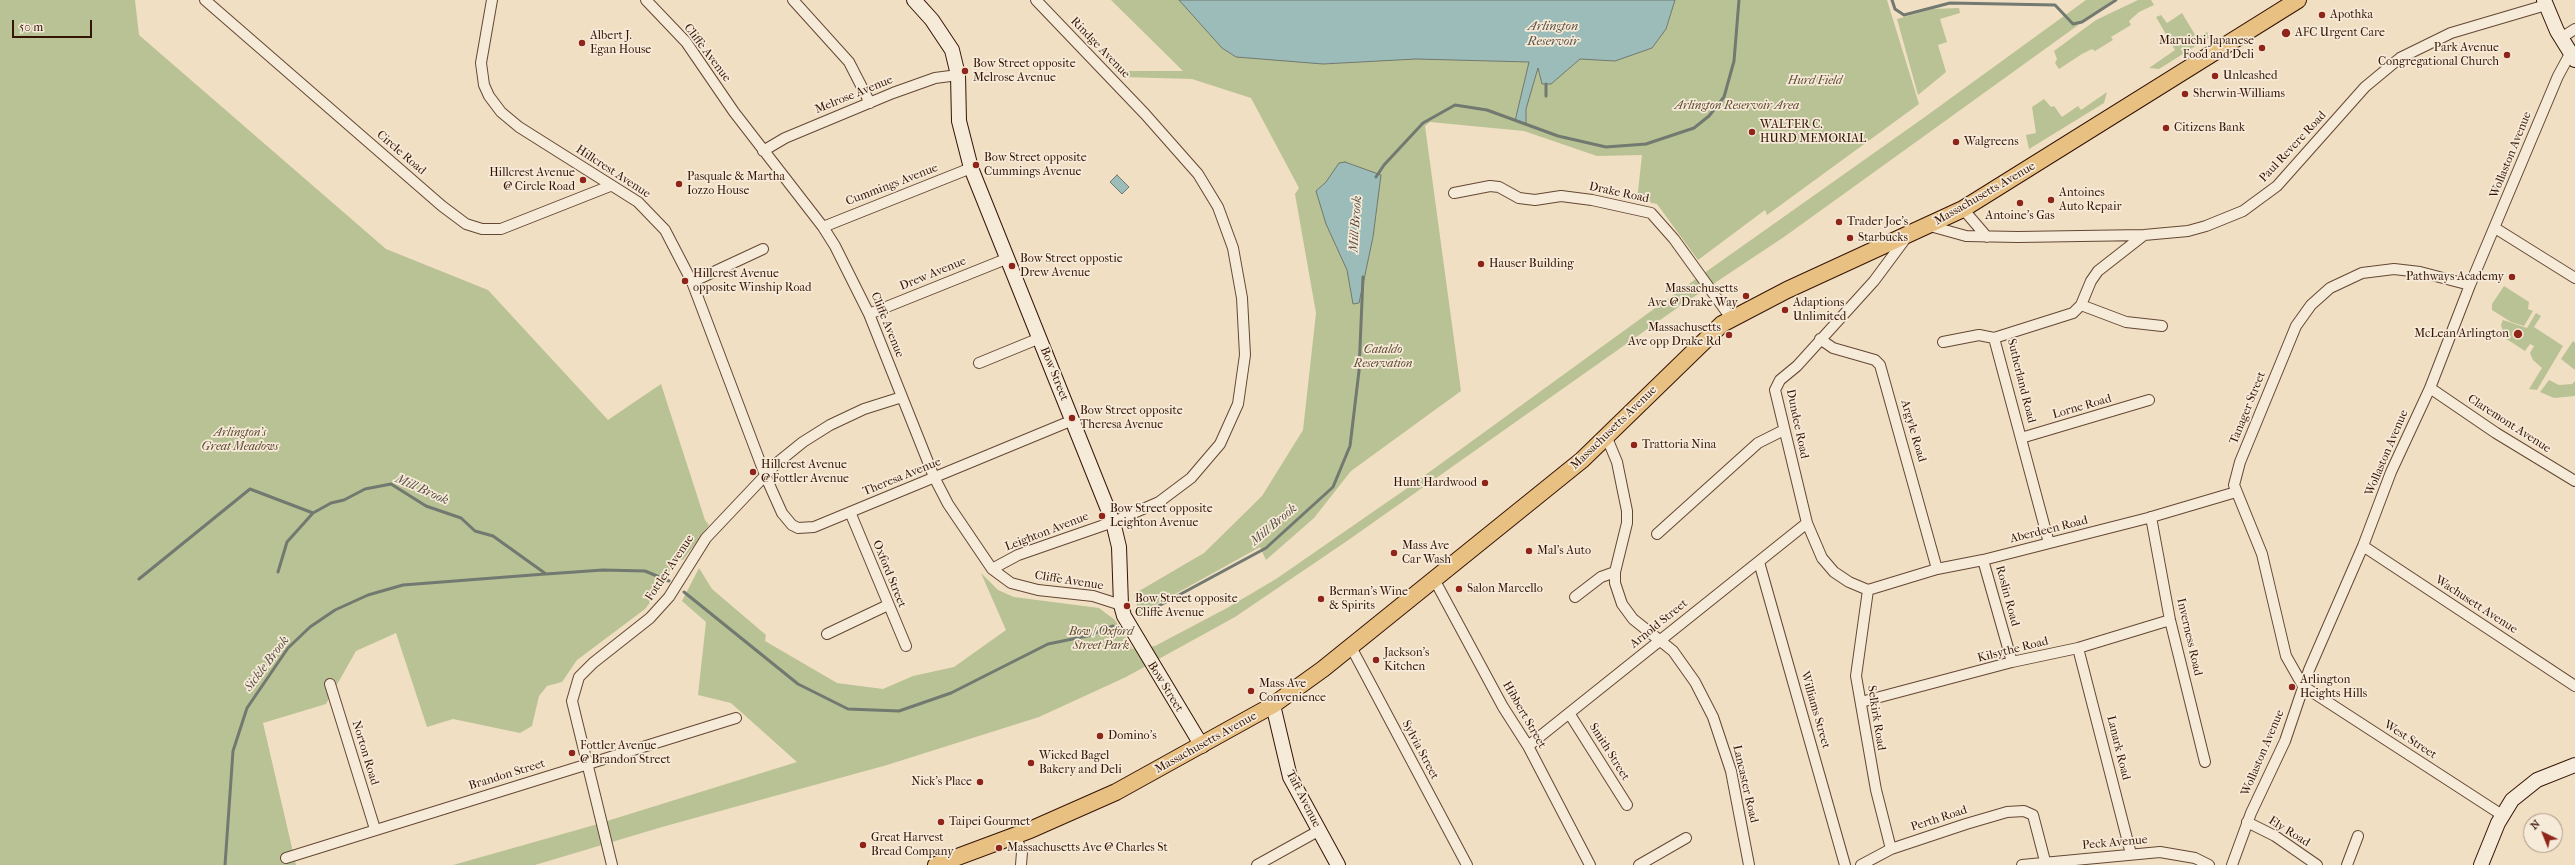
<!DOCTYPE html>
<html>
<head>
<meta charset="utf-8">
<style>
	body { margin:0 }
	#map { position:relative; width:2575px; height:865px; overflow:hidden; background:#f1dfc3; font-family:"IM FELL French Canon",serif }
	canvas { display:block }
	.north { position:absolute; left:2523px; top:813px; width:40px; height:40px; box-sizing:border-box; background:#f6ead8; border:1px solid #a99484; border-radius:50%; rotate:317deg; font-size:11px; font-weight:700; line-height:16px; text-align:center; color:#351405 }
	.north::after { content:''; display:block; margin:auto; width:14px; height:18px; background:#8f2418; clip-path:polygon(50% 0,100% 100%,50% 72%,0 100%) }
	.scale { position:absolute; left:12px; top:20px; width:80px; height:18px; box-sizing:border-box; border:2px solid #351405; border-top:0; padding-left:5px; font-size:12px; line-height:14px; white-space:nowrap; color:#351405; -webkit-text-stroke:3px #f6ead8; paint-order:stroke }
</style>
</head>
<body>
<div id="map">
<canvas width="2575" height="865"></canvas>
<div class="north">N</div>
<div class="scale">50 m</div>
</div>
<script>
const context = document.querySelector('canvas').getContext('2d');
context.lineJoin = 'round';
function fillPath(path, color) {
  context.fillStyle = color;
  context.fill(path, 'evenodd');
}
function shape(rows) {
  const path = new Path2D();
  for (const r of rows) {
    path.moveTo(r[0], r[1]);
    for (let i = 2; i < r.length; i += 2) path.lineTo(r[i], r[i + 1]);
  }
  return path;
}
function trace(path, color, width, dash) {
  context.strokeStyle = color;
  context.lineWidth = width;
  context.lineCap = dash ? 'butt' : 'round';
  context.setLineDash(dash || []);
  context.stroke(path);
}
function drawText(font, color, halo, rows, align = 'center') {
  context.font = font + ' "IM FELL French Canon",serif';
  context.lineWidth = 3.5;
  context.setLineDash([]);
  context.textBaseline = 'middle';
  context.strokeStyle = halo;
  context.fillStyle = color;
  for (const [text, x, y, turn = 0] of rows) {
    context.save();
    context.translate(x, y);
    context.rotate((+turn || 0) * Math.PI / 180);
    context.textAlign = isNaN(turn) ? turn : align;
    if (halo) context.strokeText(text, 0, 0);
    context.fillText(text, 0, 0);
    context.restore();
  }
}
fillPath(shape([
	[0,0,135,0,139,35,386,249,488,290,608,420,661,384,705,520,709,525,683,560,677,558,660,589,645,609,577,660,562,682,547,686,539,696,532,726,520,733,453,719,427,727,396,633,356,651,326,704,263,723,296,865,0,865],
	[1111,0,1887,0,1919,104,1767,215,1765,210,1698,260,1657,204,1637,200,1642,155,1597,156,1524,131,1430,122,1425,126,1461,391,1351,471,1314,518,1266,560,1260,547,1139,614,1134,594,1204,553,1262,496,1303,430,1316,313,1295,194,1299,188,1251,98,1192,79,1122,77,1115,71,1183,71],
	[2086,0,2113,0,1784,237,1680,306,1347,541,1235,617,1126,677,1039,717,887,765,662,827,535,865,453,865,591,826,797,762,731,703,698,695,706,622,682,601,699,568,712,589,766,635,765,641,837,683,883,689,913,676,954,667,1006,630,981,573,998,590,1014,597,1099,608,1115,620,1132,648,1130,649,1155,646,1227,608,1276,579,1406,489,1669,298,1922,119],
	[2138,0,2151,0,2154,5,2139,12,2129,21,2131,25,2111,37,2113,40,2095,51,2092,49,2082,54,2059,69,2055,63,2057,59,2054,51,2096,20],
	[1959,8,1960,13,1940,19,1947,42,1938,45,1946,72,1918,95,1897,19,1933,9],
	[2182,13,2197,38,2207,32,2210,37,2159,69,2149,68,2175,50,2156,17,2161,15,2167,23],
	[2107,92,2104,103,2029,149,2026,135,2036,133,2032,107,2044,99,2051,107,2054,106,2062,117,2078,106,2081,110],
	[2504,286,2529,302,2528,309,2533,311,2524,326,2511,322,2492,310,2492,304],
	[2536,313,2541,316,2534,327,2563,346,2537,390,2529,389,2542,368,2533,360,2530,353,2534,346,2530,344,2525,351,2505,338,2501,325,2503,320,2527,328],
	[2573,341,2575,343,2575,370,2561,359],
	[2549,380,2559,385,2572,384,2575,381,2575,396,2554,398,2540,392]
]), '#b9c294');
const water = shape([
	[1179,0,1675,0,1666,29,1652,48,1615,61,1580,59,1551,84,1542,84,1538,68,1526,109,1526,125,1515,121,1529,62,1416,59,1323,64,1236,57,1222,48,1179,0],
	[1345,162,1381,175,1373,237,1359,303,1353,304,1347,270,1326,224,1316,191,1326,182,1339,163,1345,162],
	[1117,175,1129,187,1122,194,1110,182,1117,175]
]);
fillPath(water, '#9bbcb8');
trace(water, '#727970', 1);
trace(shape([
	[1892,0,1895,9,1904,15,1950,3,2055,5,2073,24,2082,22,2116,0],
	[1546,96,1546,84],
	[1376,177,1384,165,1423,123,1455,105,1487,110,1558,136,1606,147,1646,144,1694,128,1709,116,1724,97,1734,61,1739,0],
	[278,572,287,542,313,513],
	[139,579,250,489,313,513,331,503,344,500,365,489,391,484,426,506,461,518,475,531,493,536,546,574,603,570,645,571,669,581],
	[684,592,798,684,848,709,899,711,951,693,1048,644,1087,636,1113,626],
	[1140,616,1266,548,1333,487,1350,446,1359,371,1363,277],
	[225,865,233,751,247,708,288,648,310,627,335,610,368,595,403,585,545,574]
]), '#727970', 3);
const street = shape([
	[205,0,442,206,466,224,482,229,501,229,610,186],
	[492,0,481,63,484,85,489,96,501,112,519,127,638,202,665,230,692,282,765,475,782,513,792,525,798,528,814,527,1073,420],
	[646,0,686,42,734,112,823,227,835,246,869,314,934,477,948,504,992,569,1011,583,1038,590,1093,596,1121,605],
	[793,0,849,62,870,103],
	[2561,38,2575,29],
	[763,151,785,138,893,93,935,78,958,75],
	[1454,193,1490,186,1499,187,1519,198,1535,200,1561,196,1592,200,1651,213,1674,239,1731,318],
	[1963,209,1987,237],
	[1930,226,1966,236,2018,237,2144,235,2188,231,2206,226,2243,211,2277,186,2365,87,2400,58,2451,33,2546,5],
	[823,227,971,168],
	[2495,228,2575,278],
	[692,282,763,249],
	[2470,285,2420,272,2394,269,2362,273,2330,288,2311,305,2296,326,2240,462,2234,485,2262,554,2286,656,2303,686,2502,815],
	[2081,305,2126,322,2162,326],
	[869,314,1006,259],
	[1820,339,1833,348,1875,360,1880,365,1937,569],
	[1943,342,1979,335,1994,338],
	[979,363,1040,338],
	[2430,388,2496,433,2575,481],
	[1607,438,1617,462,1627,511,1627,523,1615,572,1615,583,1622,604,1633,619,1673,651,1695,682,1713,717,1731,771,1749,865],
	[2021,438,2149,400],
	[850,512,906,646],
	[2151,517,2170,620,2205,762],
	[1657,534,1758,443,1784,430],
	[2049,543,1994,338,2073,313,2081,305,2091,281,2098,271,2144,235],
	[2363,546,2575,686],
	[1983,560,2012,662],
	[1759,562,1845,865],
	[992,569,1018,555,1113,522,1159,502,1191,478,1220,444,1238,404,1245,355,1242,298,1233,248,1218,207,1198,174,1145,114,1036,0],
	[1434,579,1503,707,1528,746,1590,865],
	[1868,590,1849,582,1834,572,1822,558,1807,523,1775,390,1780,380,1797,366,1874,281,1906,238],
	[1868,590,1937,569,1983,560,2148,518,2236,492],
	[1868,590,1856,676,1876,790,1891,849],
	[1575,597,1601,577,1615,572],
	[827,634,888,605],
	[1351,647,1467,865],
	[2078,648,2131,854],
	[330,684,375,829],
	[1861,702,2012,662,2078,648,2170,620],
	[1569,713,1627,805],
	[1528,746,1807,523],
	[2247,822,2275,836,2317,865],
	[1015,835,1022,852,1021,865],
	[286,858,736,718],
	[612,865,572,701,579,677,593,663,650,618,669,597,706,538,777,463,803,442,830,425,864,409,902,397],
	[1257,865,1320,830],
	[1639,865,1686,838],
	[1861,865,1891,849,1966,824,2007,812,2024,811,2033,815,2045,861],
	[2022,865,2160,852,2195,858,2209,865],
	[2232,865,2251,813,2285,741,2309,670,2363,546,2391,472,2430,388,2470,285,2558,76,2570,54],
	[2347,865,2358,836]
]);
const secondary = shape([
	[914,0,932,20,952,50,958,75,959,121,971,168,1113,522,1119,547,1121,605,1124,616,1202,746],
	[2544,0,2557,31,2575,60],
	[1273,705,1290,777,1338,865],
	[2481,865,2498,823,2512,800,2537,780,2575,765]
]);
const primary = shape([
	[936,865,1030,830,1116,792,1273,705,1323,669,1582,460,1722,324,1787,290,1963,209,2298,0]
]);
trace(street, '#644734', 12);
trace(secondary, '#351405', 16);
trace(primary, '#351405', 18);
trace(street, '#f6ead8', 10);
trace(secondary, '#f6ead8', 14);
trace(primary, '#e8c082', 16);
for (const [x, y, r, color] of [
	[2322,15,4,"#8f2418"],
	[2286,33,5,"#8f2418"],
	[582,43,4,"#8f2418"],
	[2262,48,4,"#8f2418"],
	[2507,55,4,"#8f2418"],
	[965,71,4,"#8f2418"],
	[2215,76,4,"#8f2418"],
	[2185,94,4,"#8f2418"],
	[2166,128,4,"#8f2418"],
	[1752,132,4,"#8f2418"],
	[1956,142,4,"#8f2418"],
	[976,165,4,"#8f2418"],
	[583,180,4,"#8f2418"],
	[679,184,4,"#8f2418"],
	[2051,200,4,"#8f2418"],
	[2020,203,4,"#8f2418"],
	[1839,222,4,"#8f2418"],
	[1850,238,4,"#8f2418"],
	[1481,264,4,"#8f2418"],
	[1012,266,4,"#8f2418"],
	[2512,277,4,"#8f2418"],
	[685,281,4,"#8f2418"],
	[1746,296,4,"#8f2418"],
	[1785,310,4,"#8f2418"],
	[2518,334,5,"#8f2418"],
	[1729,335,4,"#8f2418"],
	[1072,418,4,"#8f2418"],
	[1634,445,4,"#8f2418"],
	[753,472,4,"#8f2418"],
	[1485,483,4,"#8f2418"],
	[1102,516,4,"#8f2418"],
	[1529,551,4,"#8f2418"],
	[1394,553,4,"#8f2418"],
	[1459,589,4,"#8f2418"],
	[1321,599,4,"#8f2418"],
	[1127,606,4,"#8f2418"],
	[1376,660,4,"#8f2418"],
	[2292,687,4,"#8f2418"],
	[1251,691,4,"#8f2418"],
	[1100,736,4,"#8f2418"],
	[572,753,4,"#8f2418"],
	[1031,763,4,"#8f2418"],
	[980,782,4,"#8f2418"],
	[941,822,4,"#8f2418"],
	[863,845,4,"#8f2418"],
	[999,848,4,"#8f2418"]
]) {
  const dot = new Path2D();
  dot.arc(x, y, r, 0, 2 * Math.PI);
  context.fillStyle = color;
  context.fill(dot);
  trace(dot, '#f6ead8', 1.5);
}
drawText('12px', '#351405', '#f6ead8', [
	["Apothka",2330,15],
	["AFC Urgent Care",2295,33],
	["Albert J.",590,36],
	["Egan House",590,50],
	["Maruichi Japanese",2254,41,"right"],
	["Food and Deli",2254,55,"right"],
	["Park Avenue",2499,48,"right"],
	["Congregational Church",2499,62,"right"],
	["Bow Street opposite",973,64],
	["Melrose Avenue",973,78],
	["Unleashed",2223,76],
	["Sherwin-Williams",2193,94],
	["WALTER C.",1760,125],
	["HURD MEMORIAL",1760,139],
	["Citizens Bank",2174,128],
	["Walgreens",1964,142],
	["Bow Street opposite",984,158],
	["Cummings Avenue",984,172],
	["Hillcrest Avenue",575,173,"right"],
	["@ Circle Road",575,187,"right"],
	["Pasquale & Martha",687,177],
	["Iozzo House",687,191],
	["Antoines",2059,193],
	["Auto Repair",2059,207],
	["Antoine's Gas",2020,216,"center"],
	["Trader Joe's",1847,222],
	["Starbucks",1858,238],
	["Bow Street oppostie",1020,259],
	["Drew Avenue",1020,273],
	["Hauser Building",1489,264],
	["Hillcrest Avenue",693,274],
	["opposite Winship Road",693,288],
	["Pathways Academy",2504,277,"right"],
	["Massachusetts",1738,289,"right"],
	["Ave @ Drake Way",1738,303,"right"],
	["Adaptions",1793,303],
	["Unlimited",1793,317],
	["Massachusetts",1721,328,"right"],
	["Ave opp Drake Rd",1721,342,"right"],
	["McLean Arlington",2509,334,"right"],
	["Bow Street opposite",1080,411],
	["Theresa Avenue",1080,425],
	["Trattoria Nina",1642,445],
	["Hillcrest Avenue",761,465],
	["@ Fottler Avenue",761,479],
	["Hunt Hardwood",1477,483,"right"],
	["Bow Street opposite",1110,509],
	["Leighton Avenue",1110,523],
	["Mass Ave",1402,546],
	["Car Wash",1402,560],
	["Mal's Auto",1537,551],
	["Salon Marcello",1467,589],
	["Berman's Wine",1329,592],
	["& Spirits",1329,606],
	["Bow Street opposite",1135,599],
	["Cliffe Avenue",1135,613],
	["Jackson's",1384,653],
	["Kitchen",1384,667],
	["Arlington",2300,680],
	["Heights Hills",2300,694],
	["Mass Ave",1259,684],
	["Convenience",1259,698],
	["Domino's",1108,736],
	["Fottler Avenue",580,746],
	["@ Brandon Street",580,760],
	["Wicked Bagel",1039,756],
	["Bakery and Deli",1039,770],
	["Nick's Place",972,782,"right"],
	["Taipei Gourmet",949,822],
	["Great Harvest",871,838],
	["Bread Company",871,852],
	["Massachusetts Ave @ Charles St",1007,848]
], 'left');
drawText('12px', '#351405', '#f6ead8', [
	["Rindge Avenue",1100,48,46],
	["Cliffe Avenue",707,53,53],
	["Melrose Avenue",854,95,-22],
	["Paul Revere Road",2293,147,-47],
	["Circle Road",401,153,41],
	["Wollaston Avenue",2511,155,-68],
	["Hillcrest Avenue",613,172,33],
	["Cummings Avenue",892,185,-21],
	["Drake Road",1619,193,12],
	["Massachusetts Avenue",1985,194,-30],
	["Drew Avenue",933,274,-22],
	["Cliffe Avenue",887,325,68],
	["Bow Street",1054,374,68],
	["Sutherland Road",2021,381,76],
	["Lorne Road",2082,407,-16],
	["Tanager Street",2248,408,-68],
	["Dundee Road",1797,424,78],
	["Claremont Avenue",2509,424,33],
	["Massachusetts Avenue",1614,428,-44],
	["Argyle Road",1913,431,74],
	["Wollaston Avenue",2387,453,-67],
	["Theresa Avenue",902,477,-22],
	["Aberdeen Road",2049,530,-14],
	["Leighton Avenue",1047,532,-21],
	["Fottler Avenue",670,568,-56],
	["Oxford Street",889,574,68],
	["Cliffe Avenue",1069,581,9],
	["Roslin Road",2007,596,75],
	["Wachusett Avenue",2476,605,33],
	["Arnold Street",1659,624,-39],
	["Inverness Road",2189,637,77],
	["Kilsythe Road",2013,650,-14],
	["Bow Street",1165,687,58],
	["Williams Street",1815,710,74],
	["Hibbert Street",1524,715,60],
	["Selkirk Road",1876,718,81],
	["West Street",2410,740,33],
	["Massachusetts Avenue",1206,743,-29],
	["Lanark Road",2118,748,76],
	["Sylvia Street",1420,750,62],
	["Smith Street",1609,752,58],
	["Norton Road",365,753,73],
	["Wollaston Avenue",2263,753,-67],
	["Brandon Street",507,775,-17],
	["Lancaster Road",1745,784,77],
	["Taft Avenue",1303,799,63],
	["Perth Road",1939,819,-18],
	["Ely Road",2289,832,32],
	["Peck Avenue",2115,843,-5]
]);
drawText('italic 12px', '#5d4830', '#f6ead8', [
	["Hurd Field",1815,81],
	["Arlington Reservoir Area",1737,106],
	["Cataldo",1383,350],
	["Reservation",1383,364],
	["Arlington's",240,433],
	["Great Meadows",240,447],
	["Bow / Oxford",1101,632],
	["Street Park",1101,646]
]);
drawText('italic 13px', '#594f44', '#f6ead8', [
	["Arlington",1553,27],
	["Reservoir",1553,42],
	["Mill Brook",1356,224,-86],
	["Mill Brook",422,490,24],
	["Mill Brook",1274,525,-40],
	["Sickle Brook",267,664,-53]
]);
</script>
</body>
</html>
